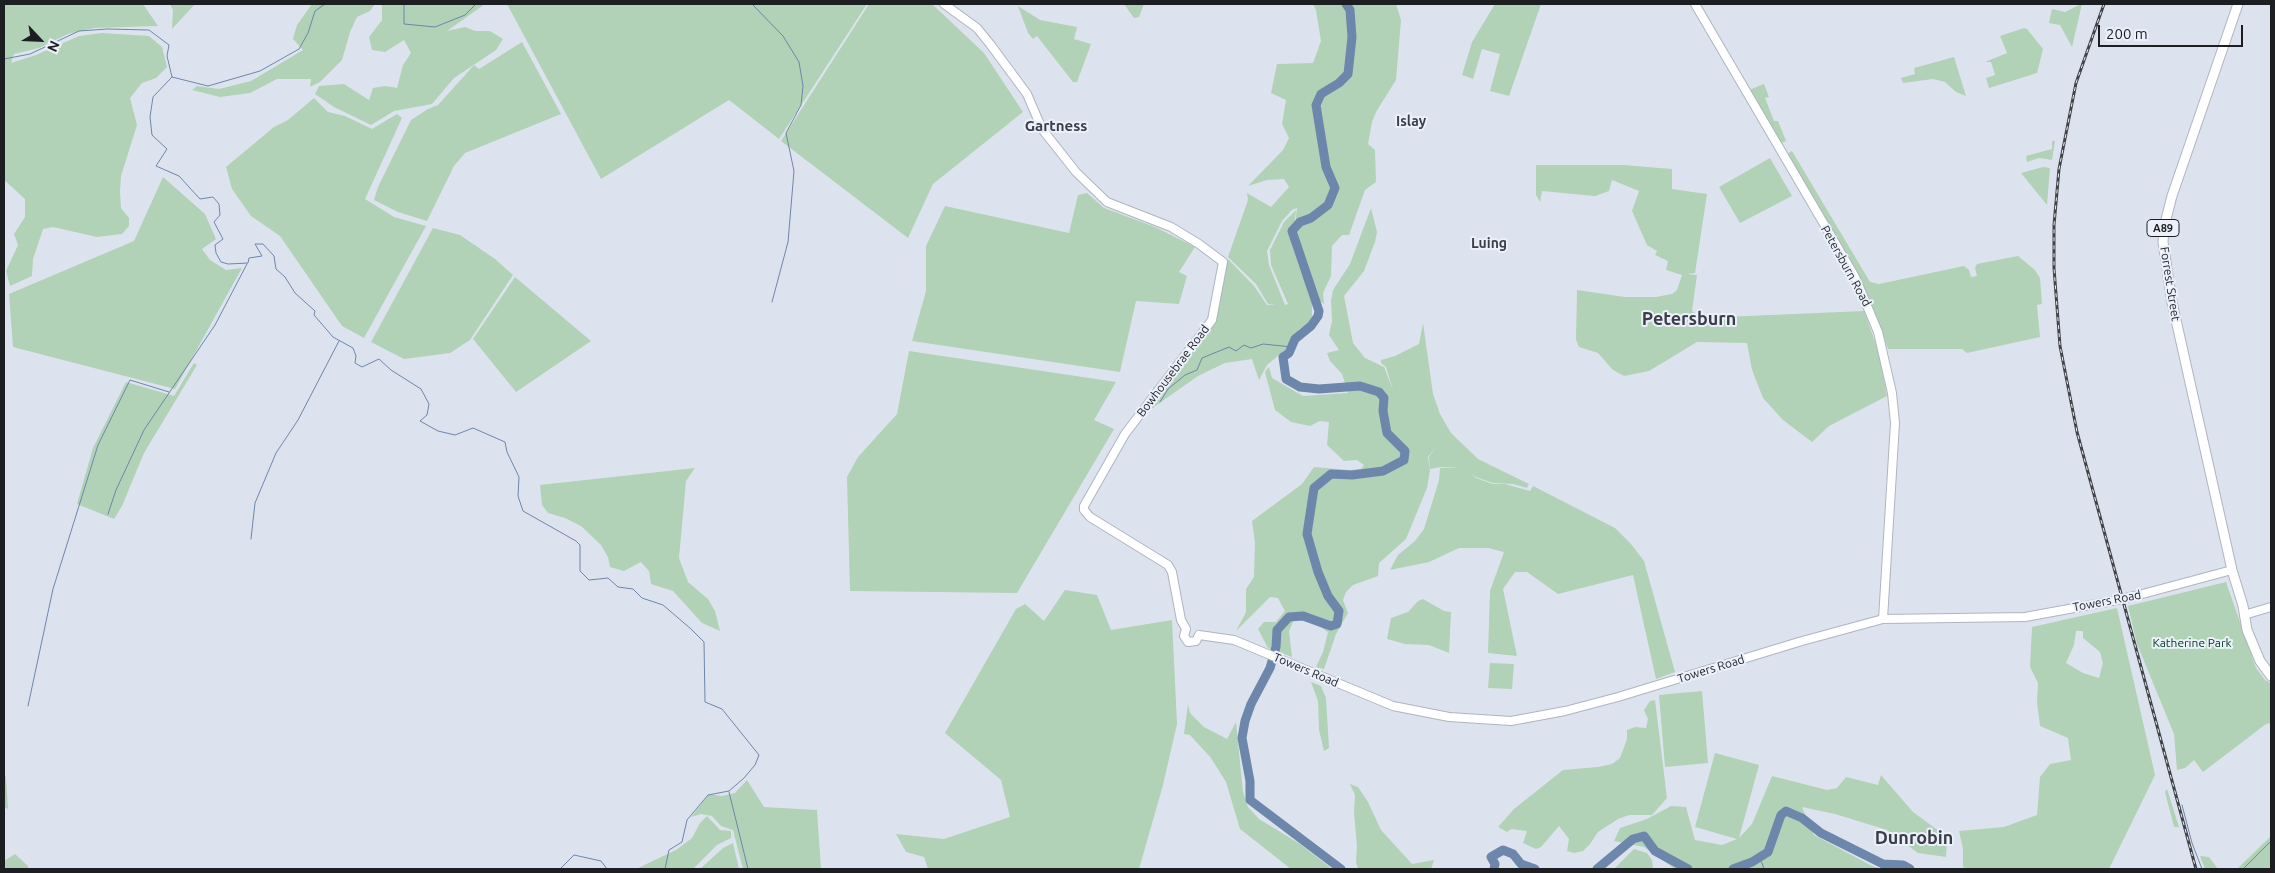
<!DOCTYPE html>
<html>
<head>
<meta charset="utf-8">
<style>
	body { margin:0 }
	#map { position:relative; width:2275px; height:873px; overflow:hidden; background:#dde3ee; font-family:Ubuntu,sans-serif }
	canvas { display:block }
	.frame { position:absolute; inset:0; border:5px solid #1d1e22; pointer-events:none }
	.north { position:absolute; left:15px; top:15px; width:50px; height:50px; -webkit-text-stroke:4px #ebf0fb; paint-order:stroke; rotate:115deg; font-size:14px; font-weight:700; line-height:20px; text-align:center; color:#1d1e22 }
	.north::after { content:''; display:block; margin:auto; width:18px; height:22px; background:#1d1e22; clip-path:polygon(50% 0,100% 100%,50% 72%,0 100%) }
	.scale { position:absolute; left:2098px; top:25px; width:145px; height:22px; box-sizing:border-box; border:2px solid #1d1e22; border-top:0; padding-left:6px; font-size:15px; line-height:18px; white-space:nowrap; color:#1d1e22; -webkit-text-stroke:4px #ebf0fb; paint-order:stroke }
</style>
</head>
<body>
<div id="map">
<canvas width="2275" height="873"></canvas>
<div class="frame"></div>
<div class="north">N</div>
<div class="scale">200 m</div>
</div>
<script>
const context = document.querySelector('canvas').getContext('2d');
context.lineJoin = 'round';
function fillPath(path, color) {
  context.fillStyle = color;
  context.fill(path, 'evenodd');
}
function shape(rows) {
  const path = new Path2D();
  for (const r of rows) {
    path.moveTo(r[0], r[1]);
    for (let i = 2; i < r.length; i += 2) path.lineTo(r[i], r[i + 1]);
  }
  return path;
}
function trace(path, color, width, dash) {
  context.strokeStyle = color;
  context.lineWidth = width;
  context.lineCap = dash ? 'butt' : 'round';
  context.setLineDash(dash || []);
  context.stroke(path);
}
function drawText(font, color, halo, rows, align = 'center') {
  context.font = font + ' Ubuntu,sans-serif';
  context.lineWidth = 4;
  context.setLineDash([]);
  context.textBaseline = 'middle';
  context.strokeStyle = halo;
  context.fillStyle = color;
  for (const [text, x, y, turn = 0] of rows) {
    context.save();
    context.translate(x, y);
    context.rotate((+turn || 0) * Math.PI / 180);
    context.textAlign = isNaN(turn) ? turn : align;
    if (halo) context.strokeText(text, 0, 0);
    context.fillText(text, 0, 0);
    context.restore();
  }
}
fillPath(shape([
	[4,4,143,4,158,26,94,28,68,34,39,48,14,54,11,63,36,55,79,36,102,33,149,36,162,47,167,67,156,78,142,83,130,98,137,125,121,176,120,191,121,208,129,218,129,226,122,234,97,237,53,227,43,229,33,259,32,276,10,286,6,271,18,245,14,234,25,217,25,199,4,180],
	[170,4,195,4,172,29,173,10],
	[312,4,375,4,370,11,357,17,350,32,342,60,320,82,310,87,311,79,277,79,250,93,220,97,192,90,197,86,219,89,251,81,303,50,293,39,297,25],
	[382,4,485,4,447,31,465,27,475,31,490,31,503,39,496,50,454,78,432,104,394,111,371,125,334,107,315,94,319,86,344,84,369,100,373,88,385,86,397,88,403,65,411,53,404,40,385,52,372,50,369,37,382,20],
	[507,4,867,4,779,139,729,100,601,179],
	[869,4,932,4,984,53,1023,112,933,184,908,238,781,141],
	[1124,4,1144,4,1139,17,1134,18],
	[1313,4,1396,4,1401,20,1396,80,1376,112,1372,122,1368,144,1375,150,1376,182,1365,190,1349,235,1342,235,1332,246,1331,276,1323,293,1324,304,1308,292,1312,303,1312,316,1307,325,1299,329,1285,350,1267,365,1259,380,1252,359,1225,363,1198,376,1151,409,1153,403,1215,322,1228,259,1254,286,1267,305,1276,305,1268,304,1256,284,1228,257,1248,200,1247,193,1271,207,1289,187,1284,179,1267,180,1248,186,1283,150,1289,138,1282,124,1286,100,1271,93,1277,64,1313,63,1321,41,1316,10],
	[1297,208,1293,242,1303,278,1292,245,1296,210,1284,222,1270,250,1271,265,1288,304,1285,305,1269,265,1267,251,1282,221,1292,210],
	[1495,4,1541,4,1509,96,1490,91,1500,54,1482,49,1473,79,1462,75,1472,42],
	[2081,4,2082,4,2072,47,2060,25,2049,23,2052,9,2065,12],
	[1018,6,1040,20,1077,27,1074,39,1091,44,1077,82,1073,82,1037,36,1033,39,1028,33],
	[2024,28,2027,29,2043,49,2037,73,1989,88,1986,78,1995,75,1991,62,1985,62,2007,53,2000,36],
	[522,42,561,114,465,153,454,166,427,221,398,212,374,200,378,187,411,120,428,109,438,105,474,65,479,69],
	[1954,57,1966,96,1956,92,1945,82,1933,79,1903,83,1901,78,1915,74,1914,68],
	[1764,84,1769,97,1765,98,1774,121,1778,121,1786,141,1781,143,1749,90],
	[314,98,328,112,345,116,372,129,397,114,402,118,365,199,394,217,426,226,364,338,342,326,280,236,251,216,232,189,226,167,274,127,288,120],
	[2052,141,2055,141,2052,160,2039,158,2027,162,2026,156,2052,149],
	[1792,151,1870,282,1879,284,1964,266,1969,270,1971,277,1977,276,1975,268,1977,264,2018,256,2035,270,2040,278,2042,304,2037,305,2040,337,1967,353,1962,349,1888,349,1875,312,1863,285,1787,154],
	[1770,158,1792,196,1740,223,1719,187],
	[1536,165,1623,165,1672,169,1672,189,1707,194,1695,273,1687,274,1697,275,1692,311,1700,318,1864,311,1879,353,1887,396,1829,426,1812,442,1783,420,1763,398,1752,370,1747,343,1697,342,1649,371,1624,376,1613,370,1598,353,1579,347,1576,340,1577,290,1625,297,1656,297,1672,294,1677,290,1682,275,1666,270,1668,261,1655,255,1657,251,1647,245,1632,211,1639,191,1612,180,1609,191,1595,196,1542,191,1540,202,1536,195],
	[2043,167,2050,168,2047,205,2021,173],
	[163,177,205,214,216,239,202,249,210,260,226,270,242,268,175,389,13,347,9,294,134,241],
	[1087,193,1104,208,1155,227,1195,247,1179,272,1187,276,1179,304,1136,301,1120,372,912,341,926,291,926,246,945,206,1069,233,1078,195],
	[1371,208,1377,232,1375,242,1364,271,1344,296,1353,343,1365,358,1384,367,1393,390,1386,367,1381,363,1381,360,1395,356,1419,344,1423,323,1433,394,1440,414,1451,433,1478,459,1529,484,1527,488,1513,484,1493,483,1476,477,1471,473,1476,478,1493,484,1505,484,1530,491,1533,486,1615,528,1631,544,1644,561,1675,672,1656,679,1633,575,1558,594,1527,572,1515,572,1503,589,1517,656,1488,653,1490,591,1504,552,1488,548,1459,548,1429,562,1390,570,1398,555,1415,541,1424,529,1439,480,1440,468,1460,468,1441,467,1430,469,1429,457,1437,446,1428,457,1430,470,1427,488,1406,539,1379,563,1378,576,1353,585,1346,592,1343,600,1348,613,1336,634,1324,669,1316,667,1323,652,1328,632,1297,613,1289,631,1292,657,1268,648,1258,629,1264,622,1276,622,1285,611,1278,598,1270,597,1236,631,1246,612,1246,589,1254,577,1255,543,1252,521,1302,484,1314,467,1349,470,1361,469,1364,465,1357,460,1344,461,1327,445,1329,422,1320,421,1310,426,1291,422,1275,410,1265,372,1269,367,1272,378,1303,396,1348,393,1342,374,1330,361,1327,353,1339,350,1329,335,1332,321,1331,301,1333,290,1350,264],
	[433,228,460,235,495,259,513,275,470,340,450,353,404,359,371,342],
	[515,277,591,341,516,392,473,339],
	[909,351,1116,382,1094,420,1114,429,1017,593,850,591,847,477,858,457,897,414],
	[194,363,197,365,144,453,122,506,114,519,77,504,93,448,126,382,174,396],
	[695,468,686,481,679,558,688,582,708,599,715,611,720,631,702,623,673,591,651,584,649,571,641,562,624,571,610,567,608,557,601,545,581,526,565,518,548,513,542,505,540,485],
	[2226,582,2256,668,2265,680,2271,683,2271,726,2269,723,2266,724,2203,772,2194,760,2185,768,2177,770,2174,734,2137,644,2128,606],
	[1065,590,1097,595,1111,630,1172,620,1177,724,1163,785,1139,869,928,869,924,857,906,852,896,834,944,839,1010,817,1001,780,945,733,1016,609,1025,604,1044,621],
	[1423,599,1444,611,1451,612,1449,653,1429,645,1405,644,1387,639,1391,618,1408,612,1418,601],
	[2117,608,2155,775,2109,869,1970,869,1963,867,1963,849,1959,831,2004,827,2037,815,2040,777,2050,764,2071,760,2068,738,2040,726,2037,702,2038,683,2030,667,2032,627],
	[2076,631,2083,631,2083,638,2100,652,2103,663,2099,678,2083,673,2066,663,2074,645],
	[1490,663,1514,664,1512,689,1488,688],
	[1311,682,1321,686,1326,698,1329,748,1324,751,1319,730,1318,701],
	[1702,691,1708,763,1665,767,1659,695],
	[1655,700,1667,798,1652,815,1629,815,1618,819,1598,832,1590,844,1583,851,1574,853,1567,851,1569,839,1559,826,1541,847,1536,849,1523,843,1527,831,1511,829,1507,832,1498,827,1514,809,1563,770,1598,767,1612,764,1620,758,1627,739,1627,730,1635,727,1646,728,1648,719,1644,710,1650,701],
	[1188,704,1190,713,1204,727,1227,739,1236,722,1243,792,1248,807,1259,819,1300,844,1332,869,1291,869,1240,829,1226,782,1211,758,1190,735,1184,734],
	[1715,753,1759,765,1739,838,1752,824,1772,776,1827,790,1837,788,1846,777,1878,785,1881,775,1913,812,1947,837,1946,857,1918,853,1887,830,1835,814,1802,807,1814,835,1872,866,1882,869,1675,869,1644,847,1614,841,1620,828,1647,819,1671,806,1686,807,1695,840,1722,845,1737,839,1695,827],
	[4,774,6,777,8,809,4,807],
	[747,780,764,807,817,810,821,869,743,869,733,830,721,826,712,816,701,814,691,817,709,794,722,796,735,793],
	[1350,784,1358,787,1368,802,1381,830,1412,864,1434,860,1431,869,1358,869,1356,862,1357,846,1354,813,1355,795],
	[2167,789,2179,827,2174,827,2165,792],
	[707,816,720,830,731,831,731,838,717,845,693,869,636,869,676,850,692,838,700,823],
	[2271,836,2271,869,2237,869],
	[733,843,739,869,700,869,723,848],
	[1634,849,1647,853,1652,860,1653,869,1614,869],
	[15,854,28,866,28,869,4,869,4,861],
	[2200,856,2209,857,2218,869,2205,869]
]), '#b1d2b6');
trace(shape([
	[404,4,404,24,435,27,465,15,476,4],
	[752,4,783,36,799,62,803,86,801,105,786,133,794,171,788,242,772,302],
	[4,59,30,54,79,31,107,29,149,30,169,45,167,56,172,77,208,86,260,71,299,49,308,33,315,11,325,4],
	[172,77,153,97,150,117,152,135,167,149,156,166,179,176,200,199,213,197,219,204,220,215,214,222,223,239,215,245,216,253,221,262,228,264,248,263,249,258,262,256,255,244,263,244,274,256,276,269,285,277,295,293,315,311,314,315,333,337,353,348,356,356,355,363,362,367,379,359,391,370,421,389,429,404,427,415,420,421,438,431,455,435,473,428,505,442,507,452,519,477,518,496,523,511,576,541,580,545,580,571,589,580,608,578,618,587,633,589,642,598,663,605,691,629,704,642,705,702,722,709,759,755,755,765,744,778,729,791,708,795,687,820,682,842,669,850,665,869],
	[1160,402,1168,389,1185,375,1197,370,1202,358,1229,347,1236,351,1244,345,1251,348,1263,344,1292,347],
	[108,514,116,490,144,430,215,325,247,264],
	[251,539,255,503,276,453,298,420,339,341],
	[28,706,53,589,98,445,130,380,169,392],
	[729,792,748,869],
	[2182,805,2192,843,2202,869],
	[1758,858,1762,863,1764,869],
	[560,869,574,855,601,861,607,869],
	[2243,869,2271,841]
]), '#6d86ab', 1);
trace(shape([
	[1341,869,1250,800,1250,781,1242,738,1245,721,1251,704,1270,668,1276,647,1277,630,1289,617,1303,616,1331,626,1337,624,1339,611,1328,596,1318,572,1307,534,1314,488,1331,474,1352,475,1383,471,1404,460,1405,451,1387,433,1383,411,1384,398,1379,392,1360,386,1319,389,1300,387,1286,379,1283,357,1289,353,1295,339,1311,326,1318,316,1319,311,1292,231,1300,222,1311,218,1328,205,1335,188,1326,167,1316,105,1321,94,1339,83,1348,74,1352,37,1350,10,1346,4],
	[1494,869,1495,864,1491,857,1503,850,1513,854,1521,864,1535,869],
	[1597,869,1633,839,1644,836,1655,851,1688,869],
	[1733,869,1752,862,1768,852,1781,815,1786,811,1802,818,1821,833,1883,864,1903,865,1910,869]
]), '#6d86ab', 9);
const secondary = shape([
	[944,4,977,28,990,44,1027,94,1042,129,1076,172,1107,202,1171,227,1199,244,1223,262,1212,320,1125,434,1084,506,1084,510,1090,517,1168,565,1172,572,1181,620,1186,629],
	[1695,4,1855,277,1878,332,1892,393,1895,423,1883,619],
	[2135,596,2232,570],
	[2244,615,2271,607],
	[1186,629,1184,636,1188,642,1196,641,1199,635],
	[1199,635,1234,640,1393,706,1449,717,1511,721,1565,711,1618,697,1802,641,1883,619,2025,617,2107,602]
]);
const primary = shape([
	[2238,4,2172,196,2164,227,2163,242,2172,302,2232,570,2243,606,2247,630,2260,661,2271,676]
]);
trace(secondary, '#afb4bf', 10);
trace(primary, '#afb4bf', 11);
trace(secondary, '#fff', 8);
trace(primary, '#fff', 9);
const rail = shape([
	[2104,4,2076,83,2059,169,2054,225,2054,268,2060,346,2077,432,2196,869]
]);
trace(rail, '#414348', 3);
trace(rail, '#ebf0fb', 1, [4]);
const secondaryBridge = shape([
	[2107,602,2135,596]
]);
trace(secondaryBridge, '#afb4bf', 10, []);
trace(secondaryBridge, '#fff', 8);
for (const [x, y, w] of [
	[2163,228,32]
]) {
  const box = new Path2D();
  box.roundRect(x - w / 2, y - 8.5, w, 17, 4);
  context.fillStyle = '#ebf0fb';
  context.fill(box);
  trace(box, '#1d1e22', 1);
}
drawText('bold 11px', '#1d1e22', null, [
	["A89",2163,228]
]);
drawText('12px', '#1d1e22', '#ebf0fb', [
	["Petersburn Road",1846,266,61],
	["Forrest Street",2170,284,81],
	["Bowhousebrae Road",1173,371,-53],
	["Towers Road",2107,601,-11],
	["Towers Road",1711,669,-17],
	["Towers Road",1306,670,23]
]);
drawText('12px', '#004118', '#ebf0fb', [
	["Katherine Park",2192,643]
]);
drawText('bold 14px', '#3a3e47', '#ebf0fb', [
	["Islay",1411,121],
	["Luing",1489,243]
]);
drawText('bold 15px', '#3a3e47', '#ebf0fb', [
	["Gartness",1056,126]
]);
drawText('bold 18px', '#3a3e47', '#ebf0fb', [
	["Petersburn",1689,319],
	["Dunrobin",1914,838]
]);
</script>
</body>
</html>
